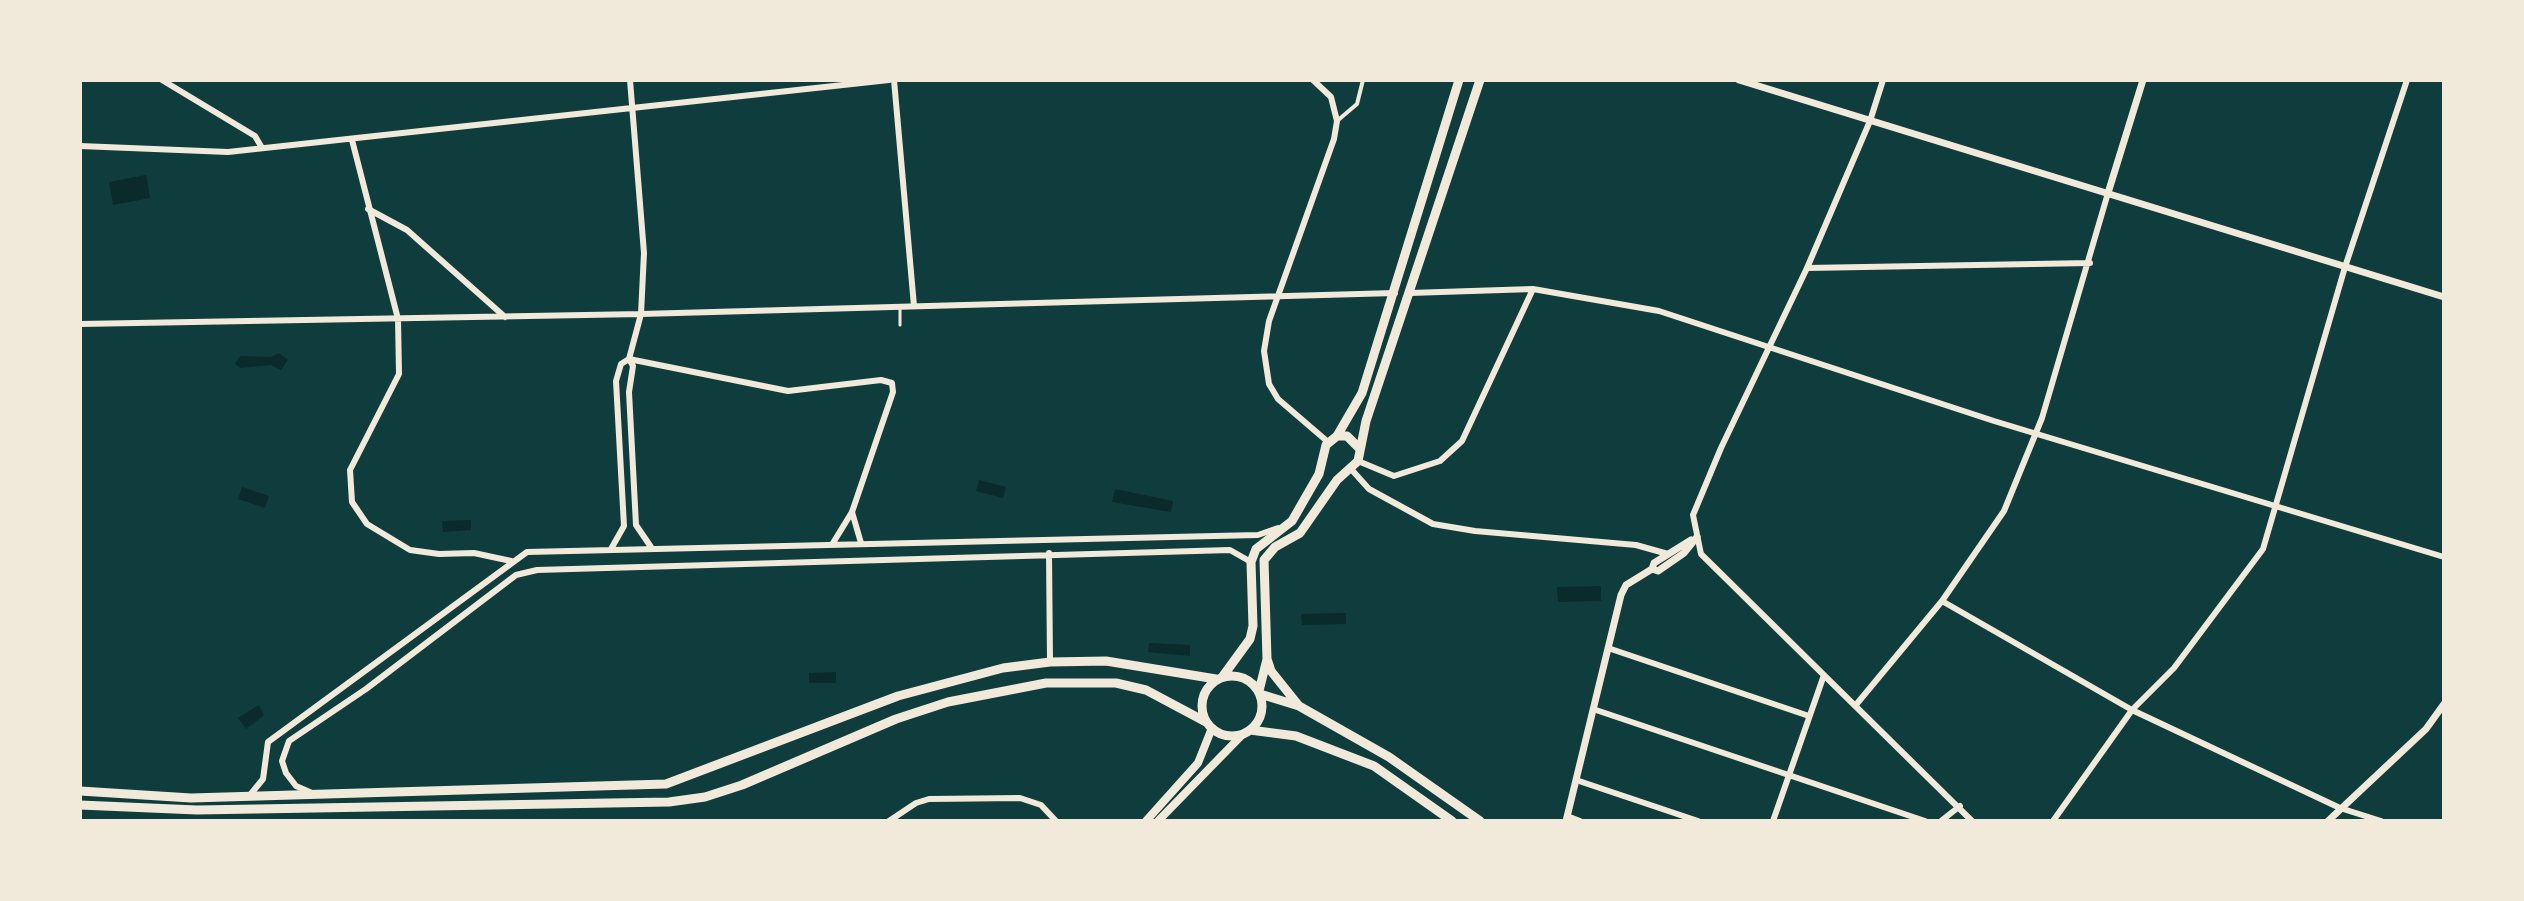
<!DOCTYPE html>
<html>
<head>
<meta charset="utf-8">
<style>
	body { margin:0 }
	#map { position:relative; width:2524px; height:901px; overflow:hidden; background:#0f3d3e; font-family:"Public Sans",sans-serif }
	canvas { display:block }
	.frame { position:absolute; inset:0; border:82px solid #f1e9da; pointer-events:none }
</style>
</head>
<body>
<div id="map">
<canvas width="2524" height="901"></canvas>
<div class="frame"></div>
</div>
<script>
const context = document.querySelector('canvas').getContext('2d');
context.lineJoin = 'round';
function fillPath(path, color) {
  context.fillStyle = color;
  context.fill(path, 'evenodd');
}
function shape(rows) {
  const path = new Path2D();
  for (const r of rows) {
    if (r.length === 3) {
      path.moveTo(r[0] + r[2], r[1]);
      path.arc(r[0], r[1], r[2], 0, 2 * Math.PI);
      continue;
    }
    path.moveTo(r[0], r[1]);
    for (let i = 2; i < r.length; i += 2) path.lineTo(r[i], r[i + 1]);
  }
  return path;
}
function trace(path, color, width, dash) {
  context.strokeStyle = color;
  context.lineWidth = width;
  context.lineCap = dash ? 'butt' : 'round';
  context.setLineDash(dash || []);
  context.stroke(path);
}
fillPath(shape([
	[146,175,150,198,113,205,109,182],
	[279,353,288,360,281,370,271,365,240,368,235,364,240,356,271,357],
	[979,480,1006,487,1003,498,976,491],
	[242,487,269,496,265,508,238,499],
	[1115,489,1173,501,1171,512,1112,502],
	[471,520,471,530,443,532,442,521],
	[1601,586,1601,601,1558,602,1557,587],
	[1346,613,1346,624,1302,625,1301,614],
	[1149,643,1190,645,1190,656,1148,652],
	[836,672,836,683,809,683,809,673],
	[259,705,264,715,246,729,238,718]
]), '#0a2a2b');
trace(shape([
	[900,325,900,306]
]), '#f1e9da', 3);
trace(shape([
	[1337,121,1357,104,1363,80]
]), '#f1e9da', 4);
trace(shape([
	[162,80,255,136,262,148],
	[630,80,644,253,641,314,629,359,633,366,629,392,636,525,651,547],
	[894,80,914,306],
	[1313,80,1331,97,1337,121,1334,139,1269,321,1264,351,1269,384,1278,399,1328,442],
	[1883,80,1870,121,1807,268,1721,448,1693,515,1701,554,1972,821],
	[352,140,398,319,399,374,350,470,352,502,367,524,410,550,439,554,474,553,511,561],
	[80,146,228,152,889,80],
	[368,209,407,230,505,317],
	[1807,268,2090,263],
	[1410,293,1533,289,1659,311,1994,421,2444,557],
	[80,324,641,314,1395,293],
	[629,359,788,391,881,380,892,383,893,392,852,512,833,543],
	[1358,461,1394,476,1440,461,1462,441,1533,289],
	[1351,469,1369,489,1433,524,1475,531,1636,545,1668,554],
	[852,512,861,543],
	[611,549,624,526,616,381,621,364,629,359],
	[1049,553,1050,662],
	[1942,601,2132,710,2340,808,2381,821],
	[1608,648,1809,716],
	[1855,706,1942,601,2004,511,2042,418,2108,193],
	[1593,709,1925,821],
	[1576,780,1698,821],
	[312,793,296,786,286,773,282,761,289,741,366,689,516,575,537,570,1230,550,1251,562],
	[250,795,263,779,268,742,527,552,1258,535,1278,528],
	[1567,816,1580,821],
	[889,821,916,803,929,799,1020,798,1041,805,1056,821],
	[1773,821,1824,675],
	[1941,821,1960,806],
	[2053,821,2132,710,2174,668,2263,549,2345,267,2407,80]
]), '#f1e9da', 6);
trace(shape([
	[1739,80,2444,297],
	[2108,193,2143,80],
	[1652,569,1654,563,1691,540],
	[1566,821,1621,595,1626,585,1652,569,1658,571,1684,553,1697,537],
	[2328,821,2426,729,2444,704]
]), '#f1e9da', 7);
trace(shape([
	[1146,821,1198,763,1212,728],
	[1158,821,1243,734]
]), '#f1e9da', 8);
trace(shape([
	[1337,436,1347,436,1359,448],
	[1267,659,1271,671,1299,706],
	[1232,706,30],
	[1223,676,1250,639,1253,626,1251,562,1256,549,1292,521,1319,474,1326,445,1337,436,1362,393,1459,80],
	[1259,691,1267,659,1264,560,1275,547,1300,533,1337,480,1358,461,1366,421,1480,80],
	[1260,694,1299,706,1389,757,1480,821],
	[1250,730,1296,736,1374,766,1452,821],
	[80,791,191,798,666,784,898,696,1003,668,1050,662,1106,661,1216,679],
	[80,805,197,810,669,802,705,797,742,785,896,719,948,702,1046,683,1116,683,1146,690,1206,722]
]), '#f1e9da', 9);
</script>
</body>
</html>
